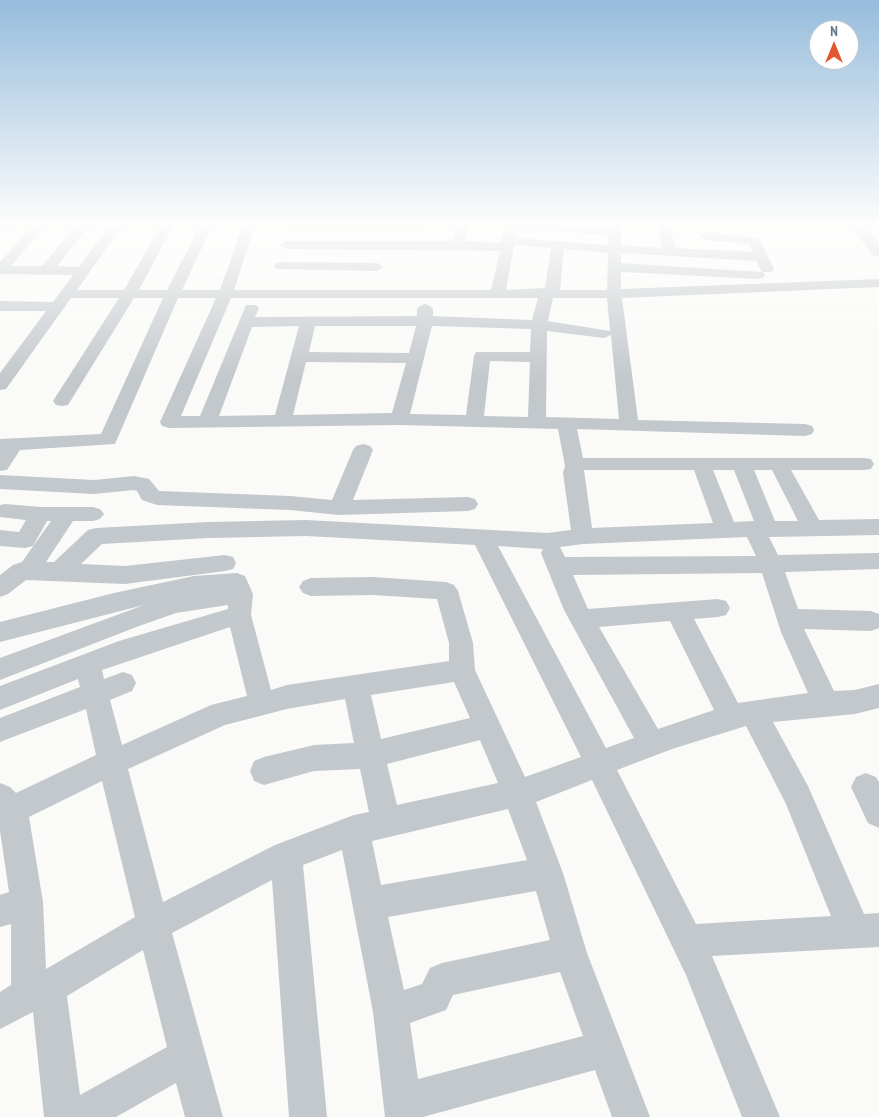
<!DOCTYPE html>
<html>
<head>
<meta charset="utf-8">
<style>
	body { margin:0 }
	#map { position:relative; width:879px; height:1117px; overflow:hidden; background:#fafaf8; font-family:"PT Sans Narrow",sans-serif }
	canvas { display:block }
	.north { position:absolute; left:809px; top:20px; width:50px; height:50px; box-sizing:border-box; background:#fff; border:1px solid #c1c8cd; border-radius:50%; rotate:0deg; font-size:14px; font-weight:700; line-height:20px; text-align:center; color:#657683 }
	.north::after { content:''; display:block; margin:auto; width:18px; height:22px; background:#e4572e; clip-path:polygon(50% 0,100% 100%,50% 72%,0 100%) }
</style>
</head>
<body>
<div id="map">
<canvas width="879" height="1117"></canvas>
<div class="north">N</div>
</div>
<script>
const context = document.querySelector('canvas').getContext('2d');
context.lineJoin = 'round';
function shape(rows) {
  const path = new Path2D();
  for (const r of rows) {
    path.moveTo(r[0], r[1]);
    for (let i = 2; i < r.length; i += 2) path.lineTo(r[i], r[i + 1]);
  }
  return path;
}
function fillPath(path, color) {
  context.fillStyle = color;
  context.fill(path, 'evenodd');
}
fillPath(shape([
	[0,222,13,222,5,232,0,233,0,222],
	[36,222,49,222,11,266,42,266,79,222,92,222,57,266,79,267,112,222,125,222,77,290,124,290,163,222,175,222,139,290,167,290,202,222,214,222,182,290,220,290,244,222,256,222,234,290,491,290,500,251,287,249,280,245,287,241,452,241,457,222,469,222,465,241,501,243,504,233,510,229,516,233,516,238,608,245,608,235,512,228,506,224,507,222,539,222,609,228,609,222,621,222,621,245,662,248,658,222,670,222,675,248,753,252,749,244,707,240,700,236,707,232,759,238,774,269,772,272,763,272,765,275,763,278,758,279,621,272,621,289,879,279,879,287,622,298,638,420,805,424,812,426,814,430,812,434,805,436,577,429,583,458,864,458,871,459,874,464,871,469,864,470,791,470,819,520,879,519,879,535,769,537,778,555,879,553,879,569,785,572,798,609,871,611,879,614,879,628,871,631,804,629,834,691,855,690,879,684,879,708,855,714,773,722,808,786,864,914,879,913,879,947,712,956,780,1117,742,1117,686,975,592,780,536,802,563,873,587,953,650,1117,612,1117,595,1070,423,1117,385,1117,373,1012,342,850,303,865,327,1117,289,1117,272,880,172,933,223,1117,185,1117,176,1083,116,1117,44,1117,33,1012,0,1029,0,992,11,985,11,924,0,927,0,895,9,892,0,831,0,783,10,787,16,793,96,755,86,709,0,742,0,718,80,687,78,679,0,710,0,686,119,641,228,609,228,605,176,613,139,626,0,680,0,658,144,605,0,642,0,622,114,593,194,576,237,573,245,576,253,594,251,615,271,690,287,685,449,661,449,643,437,599,373,595,311,596,303,593,299,587,303,581,311,578,373,577,446,582,454,585,458,591,473,643,475,670,525,777,581,757,475,545,306,536,208,538,102,544,81,564,125,566,225,555,233,557,236,563,233,569,225,571,125,584,26,580,8,594,0,597,0,575,13,565,22,562,51,521,47,521,33,546,25,548,0,546,0,530,19,532,26,520,0,517,0,505,5,504,41,507,93,507,100,509,104,514,100,519,93,521,73,521,46,562,54,562,88,530,96,528,208,522,306,520,547,533,571,530,563,473,565,466,558,429,400,425,169,428,162,426,160,422,216,298,178,298,115,444,20,450,7,470,0,471,0,439,101,434,163,298,134,298,68,405,62,406,56,405,53,401,119,298,71,298,6,389,0,390,0,373,46,311,0,311,0,301,53,302,73,275,0,274,0,262,36,222],
	[514,245,551,248,545,288,506,290,514,245],
	[564,249,608,253,607,290,560,290,564,249],
	[621,253,756,261,762,272,621,263,621,253],
	[231,298,538,298,532,320,433,316,433,309,430,306,425,304,420,306,417,309,417,316,255,317,259,308,256,305,246,305,200,416,181,416,231,298],
	[553,298,607,298,610,331,548,321,553,298],
	[299,326,275,415,219,416,252,327,299,326],
	[315,326,416,326,409,353,309,352,315,326],
	[432,326,531,329,530,352,476,352,474,356,466,415,410,414,432,326],
	[547,331,604,338,611,335,619,419,546,417,547,331],
	[490,361,530,362,528,417,484,416,490,361],
	[306,362,406,363,392,413,293,415,306,362],
	[584,470,694,470,713,523,592,528,584,470],
	[713,470,734,470,754,521,734,522,713,470],
	[754,470,772,470,798,521,775,521,754,470],
	[747,537,756,556,565,557,560,547,583,544,747,537],
	[498,546,543,549,541,553,564,610,634,738,606,748,498,546],
	[762,573,781,632,808,693,738,703,694,619,718,617,726,615,730,608,726,601,718,599,588,609,573,575,762,573],
	[670,621,714,710,658,729,599,627,670,621],
	[230,627,247,696,211,705,122,745,110,700,132,691,136,683,132,675,123,672,104,679,102,670,230,627],
	[454,682,470,718,381,739,371,695,454,682],
	[345,699,354,743,314,745,264,757,254,761,250,771,254,781,264,785,314,771,360,769,369,812,354,815,275,845,163,902,128,769,225,725,287,709,345,699],
	[746,726,786,804,831,916,696,924,617,770,672,749,746,726],
	[480,740,498,783,397,805,387,764,480,740],
	[102,781,135,917,46,969,43,902,29,817,102,781],
	[508,809,527,860,381,885,372,841,508,809],
	[536,891,550,940,442,963,430,968,422,984,404,990,388,917,536,891],
	[143,950,167,1047,80,1095,67,996,143,950],
	[560,972,583,1036,418,1079,410,1023,446,1010,453,995,560,972],
	[419,222,417,226,413,227,293,227,287,223,419,222],
	[847,222,860,222,879,244,879,257,874,256,847,222],
	[281,262,377,263,384,267,377,271,276,269,274,266,276,263,281,262],
	[363,444,370,446,373,450,353,500,468,497,475,499,478,504,475,509,468,511,339,515,290,510,157,505,142,500,137,491,134,490,94,494,0,489,0,475,94,480,134,476,149,479,159,491,290,496,332,500,353,450,356,446,363,444],
	[866,773,876,777,879,782,879,828,868,823,851,787,856,777,866,773]
]), '#c3c8cc');
const sky = context.createLinearGradient(0, 0, 0, 379);
sky.addColorStop(0, '#96bcdc');
sky.addColorStop(0.59, '#fdfdfc');
sky.addColorStop(1, '#fdfdfc00');
context.fillStyle = sky;
context.fillRect(0, 0, 879, 379);
</script>
</body>
</html>
